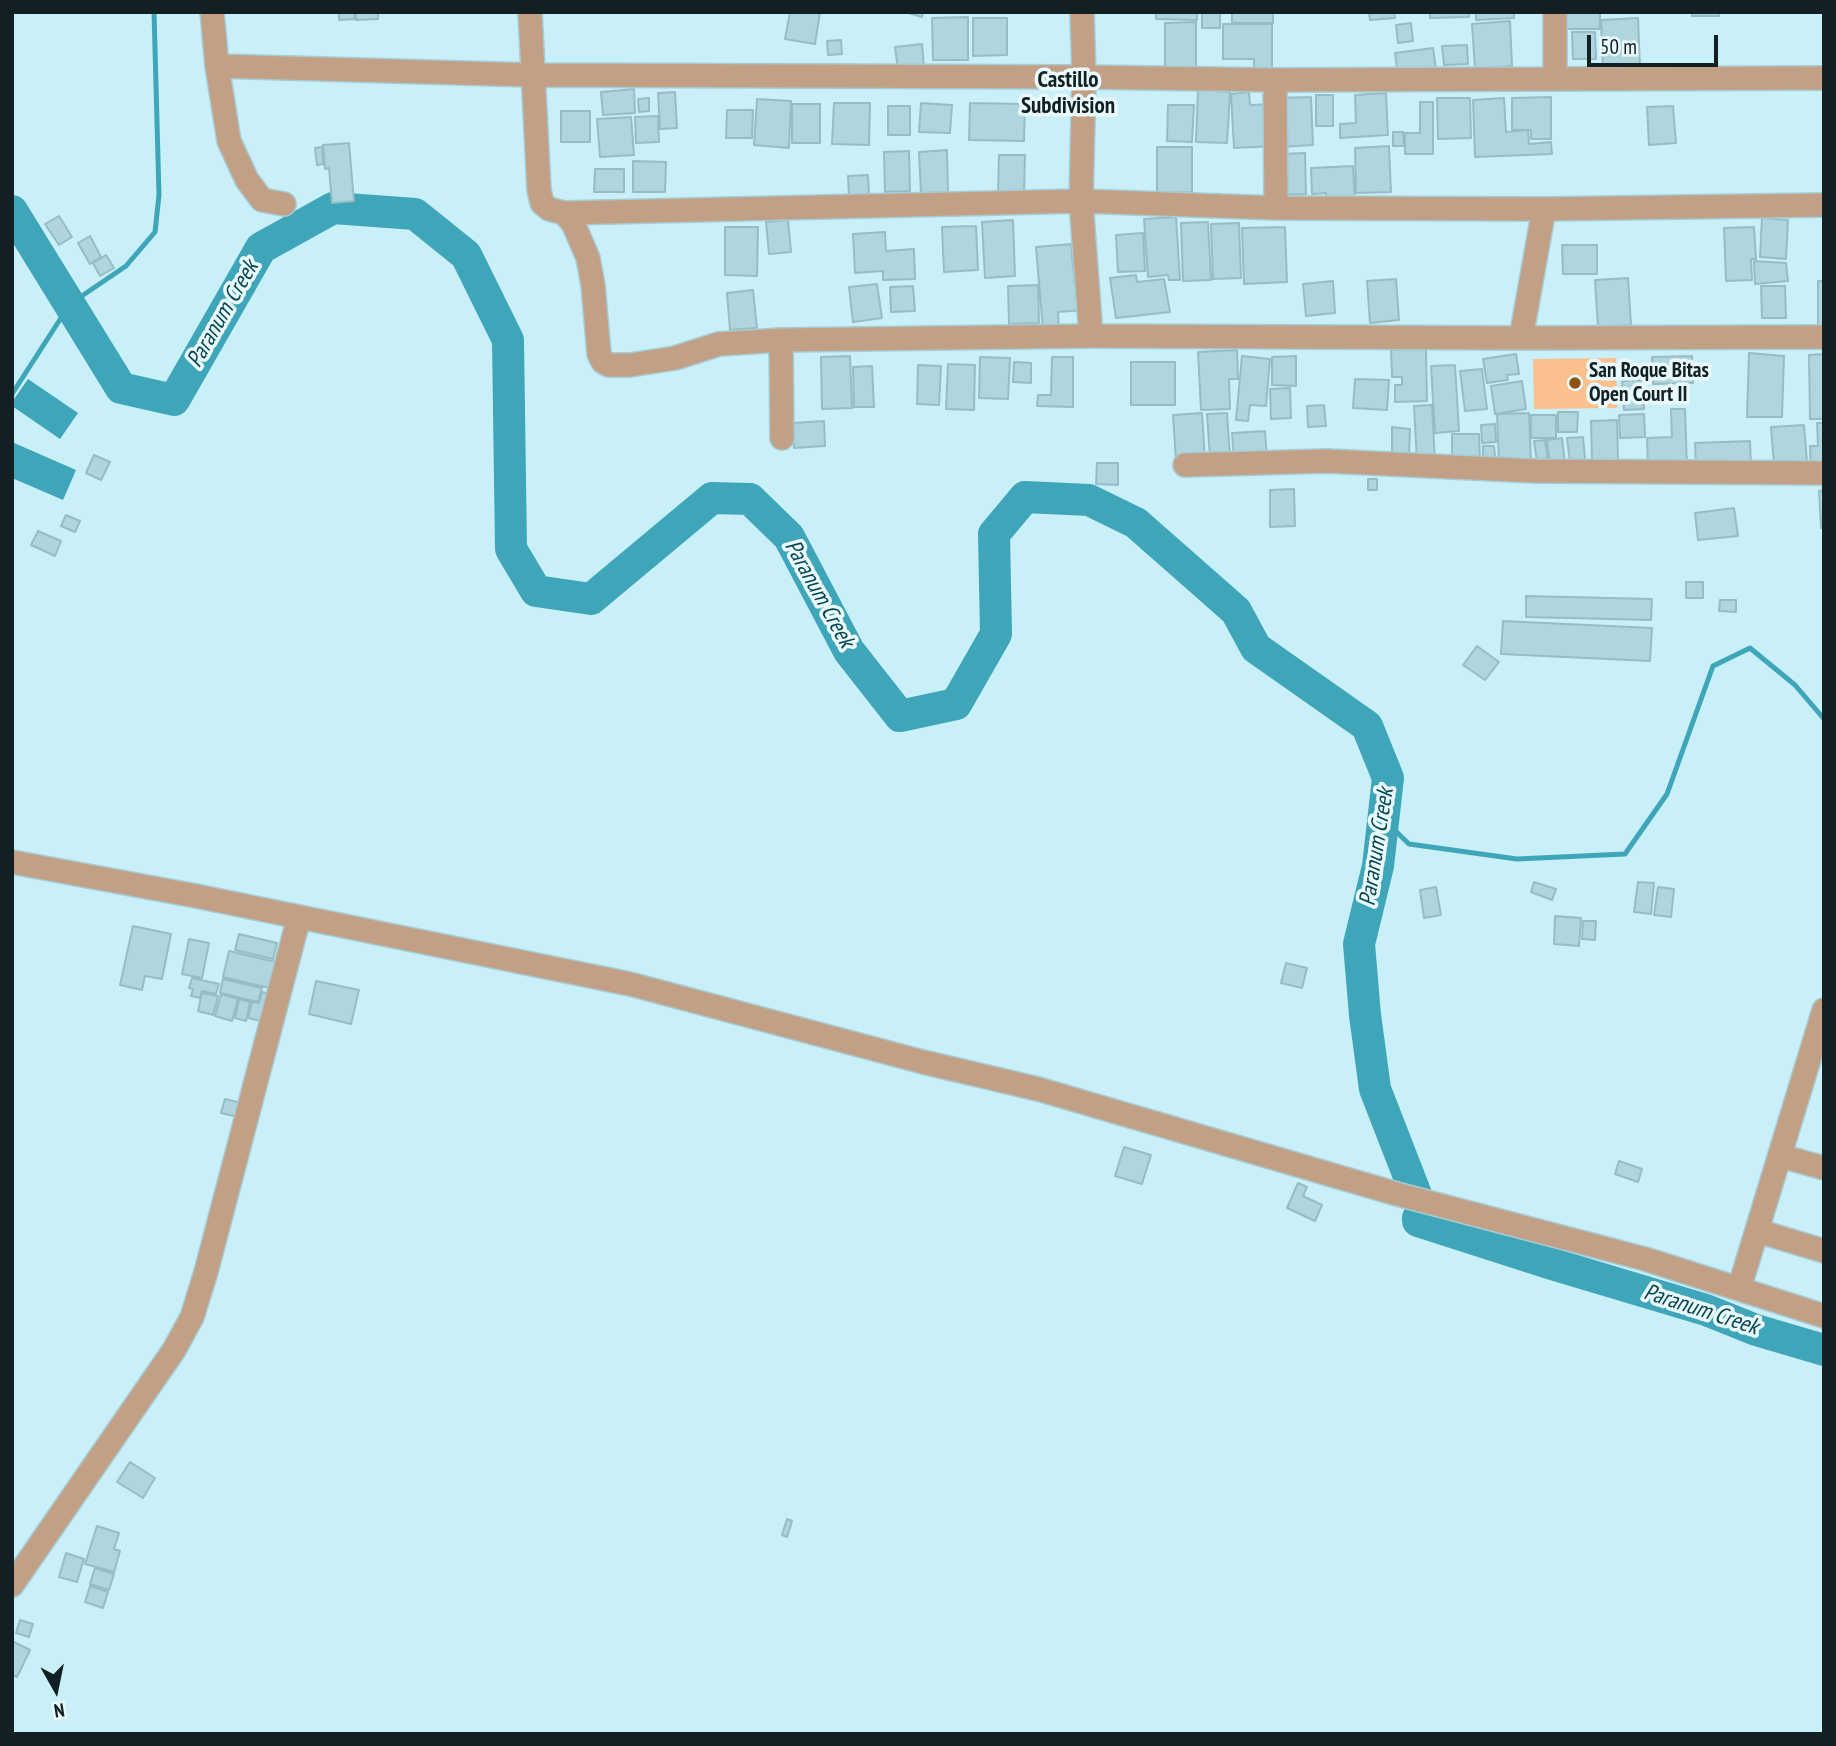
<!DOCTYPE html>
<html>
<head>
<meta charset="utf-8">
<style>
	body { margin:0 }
	#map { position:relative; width:1836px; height:1746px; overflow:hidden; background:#c9f0f9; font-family:"PT Sans Narrow",sans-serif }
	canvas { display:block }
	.frame { position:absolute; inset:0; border:14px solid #122024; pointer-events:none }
	.north { position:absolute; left:21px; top:1655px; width:70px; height:70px; -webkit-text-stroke:5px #e9f9fc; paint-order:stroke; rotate:171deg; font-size:19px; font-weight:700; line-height:28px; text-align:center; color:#122024 }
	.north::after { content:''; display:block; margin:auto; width:24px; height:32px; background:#122024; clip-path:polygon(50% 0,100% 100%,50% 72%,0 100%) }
	.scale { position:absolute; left:1587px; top:35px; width:131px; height:32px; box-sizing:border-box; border:4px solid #122024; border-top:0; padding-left:9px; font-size:21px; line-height:24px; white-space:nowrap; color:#122024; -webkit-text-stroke:5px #e9f9fc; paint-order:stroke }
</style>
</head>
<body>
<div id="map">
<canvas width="1836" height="1746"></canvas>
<div class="frame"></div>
<div class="north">N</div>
<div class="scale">50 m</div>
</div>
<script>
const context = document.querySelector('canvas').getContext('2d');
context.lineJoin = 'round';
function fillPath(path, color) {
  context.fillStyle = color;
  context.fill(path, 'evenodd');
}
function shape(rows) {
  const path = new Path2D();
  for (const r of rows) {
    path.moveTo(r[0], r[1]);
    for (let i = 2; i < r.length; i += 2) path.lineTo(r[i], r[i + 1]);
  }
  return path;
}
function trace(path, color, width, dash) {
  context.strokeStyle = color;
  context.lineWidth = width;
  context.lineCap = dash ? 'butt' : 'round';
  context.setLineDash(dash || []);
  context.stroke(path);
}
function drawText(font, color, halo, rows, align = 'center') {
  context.font = font + ' "PT Sans Narrow",sans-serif';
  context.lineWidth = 7;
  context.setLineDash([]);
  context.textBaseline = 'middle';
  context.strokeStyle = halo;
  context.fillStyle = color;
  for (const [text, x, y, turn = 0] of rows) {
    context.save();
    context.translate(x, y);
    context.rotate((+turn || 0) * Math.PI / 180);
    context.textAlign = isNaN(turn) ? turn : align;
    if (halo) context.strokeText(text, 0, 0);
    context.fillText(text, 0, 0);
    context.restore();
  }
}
fillPath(shape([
	[1616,358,1617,408,1534,409,1533,359]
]), '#fac08d');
fillPath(shape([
	[28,379,78,413,60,439,12,406,12,402],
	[12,442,76,470,63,500,12,478]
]), '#3fa6ba');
trace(shape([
	[12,394,70,304,126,266,155,232,159,195,154,12],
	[1383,819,1409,844,1517,859,1625,854,1667,794,1713,666,1750,648,1795,685,1824,719]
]), '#3fa6ba', 5);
trace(shape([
	[12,211,121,388,174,400,261,248,333,208,415,214,466,255,508,340,511,549,536,591,591,599,712,498,750,499,789,537,849,651,900,716,956,704,996,634,994,534,1025,497,1089,500,1136,523,1236,611,1256,648,1367,726,1388,778,1378,866,1359,944,1365,1015,1375,1089,1417,1197],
	[1418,1218,1418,1221,1552,1264,1706,1310,1756,1330,1824,1350]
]), '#3fa6ba', 32);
const building = shape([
	[339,12,354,12,355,19,339,20,339,12],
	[356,12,378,12,378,19,356,20,356,12],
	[790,12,820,12,815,44,785,39,790,12],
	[905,12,923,12,922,17,905,12],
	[1156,12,1197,12,1197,20,1156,19,1156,12],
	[1202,12,1220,12,1220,28,1202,28,1202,12],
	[1232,12,1273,12,1273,23,1232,23,1232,12],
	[1369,12,1394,12,1395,18,1370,20,1369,12],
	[1430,12,1469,12,1469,17,1430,18,1430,12],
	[1476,12,1514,12,1514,18,1476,20,1476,12],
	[1565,12,1600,12,1600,29,1565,29,1565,12],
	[1692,12,1719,12,1719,16,1692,16,1692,12],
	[968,17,968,60,933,60,932,18,968,17],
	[973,18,1007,18,1007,55,973,56,973,18],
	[1638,18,1640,67,1603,69,1601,20,1638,18],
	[1510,21,1512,66,1475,69,1472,24,1510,21],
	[1196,22,1196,72,1165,72,1165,23,1196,22],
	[1411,23,1413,41,1398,43,1396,25,1411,23],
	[1223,24,1272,24,1272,68,1254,68,1254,59,1223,59,1223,24],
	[1572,32,1595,32,1596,59,1573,59,1572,32],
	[841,40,842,54,828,55,827,41,841,40],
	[922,44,924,67,898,70,895,47,922,44],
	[1467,45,1468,64,1444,65,1442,46,1467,45],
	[1433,48,1436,70,1398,75,1395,53,1433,48],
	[634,89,635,113,603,115,601,92,634,89],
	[1198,90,1230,92,1227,143,1196,142,1198,90],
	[675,92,677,128,660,129,658,93,675,92],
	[1249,92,1250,105,1273,104,1275,146,1234,148,1231,94,1249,92],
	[1386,93,1388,135,1340,138,1340,124,1356,123,1355,95,1386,93],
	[1316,95,1333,95,1333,126,1316,126,1316,95],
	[1311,97,1313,145,1280,147,1278,98,1311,97],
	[1551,97,1551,139,1531,139,1531,130,1512,130,1512,98,1551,97],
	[649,98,649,111,639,112,638,99,649,98],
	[1437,98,1470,98,1471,138,1438,139,1437,98],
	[1504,98,1506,132,1528,130,1529,144,1551,142,1552,154,1475,157,1473,100,1504,98],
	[757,99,791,101,789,148,754,145,757,99],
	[1420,102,1433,102,1433,154,1405,154,1405,133,1420,133,1420,102],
	[834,103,870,103,869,145,832,144,834,103],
	[921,103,952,105,950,133,919,132,921,103],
	[970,103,1025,104,1024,141,969,140,970,103],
	[792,104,820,104,820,143,792,143,792,104],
	[1168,105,1194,105,1192,142,1167,141,1168,105],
	[888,106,910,106,910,135,888,135,888,106],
	[1673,106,1676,143,1649,145,1647,107,1673,106],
	[727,110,753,110,752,138,726,138,727,110],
	[561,111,590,111,590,142,561,142,561,111],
	[658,116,659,142,636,143,635,117,658,116],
	[631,117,634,155,600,157,597,119,631,117],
	[1393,132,1403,132,1404,146,1393,146,1393,132],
	[349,143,354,201,332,203,329,168,325,169,323,145,349,143],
	[1389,146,1391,192,1356,193,1355,148,1389,146],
	[322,147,323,164,317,165,315,148,322,147],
	[1157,147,1192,147,1192,192,1157,193,1157,147],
	[947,150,948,192,921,193,919,152,947,150],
	[909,151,910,191,885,192,884,152,909,151],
	[1305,153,1306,194,1281,195,1280,154,1305,153],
	[999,155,1025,155,1024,193,998,193,999,155],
	[633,161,666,162,665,192,633,192,633,161],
	[1353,166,1355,203,1327,204,1326,193,1312,194,1311,168,1353,166],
	[595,169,624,169,624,192,594,192,595,169],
	[868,175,869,196,849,197,848,176,868,175],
	[59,216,72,237,59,245,45,224,59,216],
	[1176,217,1180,280,1169,280,1168,275,1148,277,1144,219,1176,217],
	[1762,218,1788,220,1786,259,1760,257,1762,218],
	[788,220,791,252,769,254,766,222,788,220],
	[1013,220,1015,276,985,278,982,222,1013,220],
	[1208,222,1211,280,1183,281,1181,223,1208,222],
	[1239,223,1241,278,1213,279,1211,224,1239,223],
	[976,226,978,270,944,272,942,227,976,226],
	[725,227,758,227,757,276,725,275,725,227],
	[1285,227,1287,282,1244,284,1242,228,1285,227],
	[1754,227,1756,259,1751,259,1752,280,1726,281,1724,228,1754,227],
	[885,232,886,251,914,249,915,279,883,280,883,271,855,273,853,234,885,232],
	[1143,233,1145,271,1118,272,1116,235,1143,233],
	[90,236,101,257,90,264,78,243,90,236],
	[1071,244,1075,286,1083,286,1085,310,1058,312,1059,329,1043,330,1036,247,1071,244],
	[1562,245,1597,245,1597,274,1563,274,1562,245],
	[106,255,114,268,100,276,93,263,106,255],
	[1754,261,1786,263,1788,281,1755,284,1754,261],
	[1136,275,1137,282,1164,279,1170,312,1116,318,1110,278,1136,275],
	[1628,278,1631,325,1598,327,1595,280,1628,278],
	[1396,279,1399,320,1370,323,1367,281,1396,279],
	[1333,281,1335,313,1306,316,1303,284,1333,281],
	[1818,281,1824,281,1824,329,1818,329,1818,281],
	[877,284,882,318,853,322,849,287,877,284],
	[1038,285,1039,323,1009,324,1008,286,1038,285],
	[913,286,915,311,891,312,890,287,913,286],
	[1761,286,1785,286,1786,318,1762,318,1761,286],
	[753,290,757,328,730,330,727,293,753,290],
	[1426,349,1427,401,1395,402,1395,385,1402,385,1402,377,1392,377,1391,350,1426,349],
	[1237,350,1238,379,1229,379,1230,409,1201,410,1198,352,1237,350],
	[1749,353,1784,356,1782,417,1747,417,1749,353],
	[1516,354,1519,374,1507,375,1508,380,1487,383,1483,359,1516,354],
	[1824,354,1824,419,1810,419,1809,355,1824,354],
	[850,356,852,408,822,409,821,357,850,356],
	[1242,356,1270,359,1266,406,1250,405,1248,421,1236,420,1242,356],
	[1296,356,1296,386,1272,385,1272,357,1296,356],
	[1692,356,1693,383,1653,384,1652,357,1692,356],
	[980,357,1010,358,1008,399,979,398,980,357],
	[1052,357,1073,357,1073,407,1037,406,1038,395,1051,395,1052,357],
	[1014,362,1031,363,1031,383,1013,382,1014,362],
	[1131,362,1175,362,1175,405,1131,405,1131,362],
	[948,364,975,365,974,410,946,409,948,364],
	[918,365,941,366,939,405,917,404,918,365],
	[1455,365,1459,431,1435,433,1431,366,1455,365],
	[872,366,874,407,854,407,853,367,872,366],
	[1482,369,1487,409,1465,411,1460,371,1482,369],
	[1355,379,1389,380,1387,410,1353,408,1355,379],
	[1643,380,1644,409,1624,410,1622,381,1643,380],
	[1522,381,1526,409,1495,414,1491,386,1522,381],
	[1290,388,1291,418,1271,419,1270,389,1290,388],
	[1324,405,1326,426,1308,427,1307,406,1324,405],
	[1432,405,1435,462,1417,463,1414,406,1432,405],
	[1671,409,1685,409,1687,467,1648,468,1647,438,1672,437,1671,409],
	[1558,412,1578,412,1577,432,1558,432,1558,412],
	[1202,413,1205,460,1176,461,1173,415,1202,413],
	[1227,413,1230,457,1210,458,1207,414,1227,413],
	[1529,413,1531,462,1499,463,1497,414,1529,413],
	[1644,414,1645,437,1620,438,1619,415,1644,414],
	[1531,415,1556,415,1556,438,1531,438,1531,415],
	[1617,420,1618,460,1592,461,1591,421,1617,420],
	[824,421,825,446,794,448,793,423,824,421],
	[1817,423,1824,423,1824,469,1811,470,1810,446,1818,446,1817,423],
	[1495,424,1496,442,1482,443,1481,425,1495,424],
	[1804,425,1807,463,1774,465,1771,427,1804,425],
	[1392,427,1410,429,1409,456,1392,456,1392,427],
	[1265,431,1267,459,1234,461,1232,433,1265,431],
	[1452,434,1479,434,1480,463,1452,464,1452,434],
	[1583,437,1586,468,1571,470,1567,438,1583,437],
	[1562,438,1565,464,1550,465,1547,440,1562,438],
	[1545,440,1548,461,1537,462,1534,441,1545,440],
	[1750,441,1751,467,1696,469,1695,443,1750,441],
	[1483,446,1494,446,1495,457,1483,457,1483,446],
	[94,455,110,462,101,480,86,473,94,455],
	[1097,463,1118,463,1118,485,1096,484,1097,463],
	[1368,479,1377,479,1377,490,1368,490,1368,479],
	[1294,489,1295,526,1270,527,1270,490,1294,489],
	[1824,490,1824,528,1821,528,1819,491,1824,490],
	[1734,508,1738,536,1698,540,1695,513,1734,508],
	[66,515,80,521,75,532,61,526,66,515],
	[38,531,61,541,55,556,31,545,38,531],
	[1686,582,1703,582,1703,598,1686,598,1686,582],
	[1526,596,1652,599,1651,620,1526,617,1526,596],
	[1720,600,1736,600,1736,612,1719,611,1720,600],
	[1503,621,1652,628,1650,661,1501,654,1503,621],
	[1477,646,1499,662,1485,680,1463,665,1477,646],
	[1534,882,1556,889,1552,900,1531,892,1534,882],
	[1638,882,1654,883,1651,914,1634,912,1638,882],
	[1436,887,1441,915,1424,918,1420,890,1436,887],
	[1658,887,1674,889,1671,917,1654,915,1658,887],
	[1555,916,1581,918,1579,946,1554,944,1555,916],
	[1583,921,1596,921,1595,940,1582,939,1583,921],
	[133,926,171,934,162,979,145,976,142,990,120,985,133,926],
	[239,934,277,943,273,959,235,950,239,934],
	[189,939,209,943,202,978,182,974,189,939],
	[229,951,284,964,278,990,223,977,229,951],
	[1286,963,1307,968,1302,988,1281,983,1286,963],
	[192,978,219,984,216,994,202,991,200,998,191,996,193,989,189,988,192,978],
	[223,979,262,988,258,1002,220,993,223,979],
	[316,981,359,990,351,1024,309,1014,316,981],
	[262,992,276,995,269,1023,248,1018,252,1002,259,1003,262,992],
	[202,993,218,996,213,1015,198,1011,202,993],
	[221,994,238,999,232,1021,215,1016,221,994],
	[239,999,250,1002,246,1021,235,1018,239,999],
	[225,1099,246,1104,242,1118,221,1113,225,1099],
	[1124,1147,1151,1155,1142,1184,1115,1176,1124,1147],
	[1619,1161,1642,1169,1638,1182,1615,1174,1619,1161],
	[1298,1183,1307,1187,1303,1196,1322,1205,1315,1221,1287,1208,1298,1183],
	[130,1462,155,1478,143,1498,117,1482,130,1462],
	[787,1519,792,1521,787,1537,782,1535,787,1519],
	[97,1526,119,1533,114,1549,120,1551,114,1572,85,1564,97,1526],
	[66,1553,84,1559,77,1582,59,1577,66,1553],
	[95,1568,114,1574,109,1590,90,1584,95,1568],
	[90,1586,108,1592,103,1608,85,1602,90,1586],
	[20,1620,33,1624,29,1637,16,1633,20,1620],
	[12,1641,30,1650,17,1677,12,1675,12,1641]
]);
fillPath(building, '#afd5de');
trace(building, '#96bcc4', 2);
const minor = shape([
	[212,12,217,66,229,141,247,180,262,200,284,204],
	[530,12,539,190,542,203,549,209,564,213,1081,201,1276,208,1544,209,1824,205],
	[1082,12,1084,77,1081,201,1091,336],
	[217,66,532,75,1084,77,1275,80,1824,78],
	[1555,79,1555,12],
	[1275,80,1276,208],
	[564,213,573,223,588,258,593,285,599,354,603,362,609,365,630,365,675,358,719,344,781,340,1091,336,1521,338,1824,337],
	[1521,338,1544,209],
	[781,340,782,438],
	[1185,465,1327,461,1536,471,1824,473],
	[12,862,196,896,630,984,923,1062,1038,1089,1397,1194,1645,1259,1824,1316],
	[1781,1156,1824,1168],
	[1758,1231,1824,1251],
	[1739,1289,1824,1010],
	[12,1585,174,1350,192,1317,206,1272,299,917]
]);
trace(minor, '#a8cbd3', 26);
trace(minor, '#c1a085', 23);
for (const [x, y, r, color] of [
	[1575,383,7,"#8d520f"]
]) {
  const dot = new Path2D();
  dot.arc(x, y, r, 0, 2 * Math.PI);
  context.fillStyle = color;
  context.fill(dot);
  trace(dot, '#e9f9fc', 2.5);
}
drawText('bold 21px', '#122024', '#e9f9fc', [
	["San Roque Bitas",1589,371],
	["Open Court II",1589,395]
], 'left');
drawText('bold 23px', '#122024', '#e9f9fc', [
	["Castillo",1068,80],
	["Subdivision",1068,106]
]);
drawText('italic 23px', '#064651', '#e9f9fc', [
	["Paranum Creek",223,314,-60],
	["Paranum Creek",819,594,61],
	["Paranum Creek",1377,847,-81],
	["Paranum Creek",1701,1310,18]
]);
</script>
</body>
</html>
